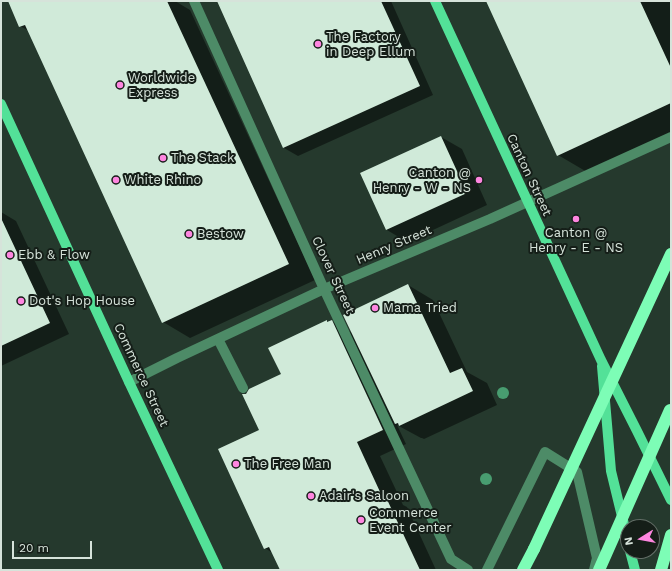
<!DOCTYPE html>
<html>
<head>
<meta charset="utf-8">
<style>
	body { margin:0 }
	#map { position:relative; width:672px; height:571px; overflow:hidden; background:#25392d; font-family:"Work Sans",sans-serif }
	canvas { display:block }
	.frame { position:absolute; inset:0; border:2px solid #d6e3da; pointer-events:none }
	.north { position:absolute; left:620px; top:519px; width:40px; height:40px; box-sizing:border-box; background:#151e18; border:1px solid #626d66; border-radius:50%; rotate:259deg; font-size:11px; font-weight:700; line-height:16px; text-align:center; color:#d6e3da }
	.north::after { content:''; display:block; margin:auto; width:14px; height:18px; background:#fe86e0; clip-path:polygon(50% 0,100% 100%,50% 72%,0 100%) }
	.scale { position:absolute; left:12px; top:541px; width:80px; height:18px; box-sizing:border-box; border:2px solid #d6e3da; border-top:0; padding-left:5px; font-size:12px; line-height:14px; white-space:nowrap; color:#d6e3da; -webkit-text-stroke:3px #151e18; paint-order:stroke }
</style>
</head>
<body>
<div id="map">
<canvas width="672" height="571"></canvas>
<div class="frame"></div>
<div class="north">N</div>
<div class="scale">20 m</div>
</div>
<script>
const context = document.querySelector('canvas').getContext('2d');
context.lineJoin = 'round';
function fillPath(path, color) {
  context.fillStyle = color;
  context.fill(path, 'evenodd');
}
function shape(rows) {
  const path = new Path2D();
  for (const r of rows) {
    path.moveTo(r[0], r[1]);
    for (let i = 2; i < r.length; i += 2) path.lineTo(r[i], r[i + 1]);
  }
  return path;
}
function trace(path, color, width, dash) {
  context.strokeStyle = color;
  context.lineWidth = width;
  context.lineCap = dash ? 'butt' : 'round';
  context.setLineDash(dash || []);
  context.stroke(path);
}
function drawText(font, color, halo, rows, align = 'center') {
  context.font = font + ' "Work Sans",sans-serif';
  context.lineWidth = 4;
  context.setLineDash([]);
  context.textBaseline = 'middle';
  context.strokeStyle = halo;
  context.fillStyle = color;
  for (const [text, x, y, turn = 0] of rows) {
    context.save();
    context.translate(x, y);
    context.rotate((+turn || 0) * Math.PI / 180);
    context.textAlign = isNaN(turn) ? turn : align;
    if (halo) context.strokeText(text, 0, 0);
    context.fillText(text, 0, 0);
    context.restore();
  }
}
fillPath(shape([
	[9,1,175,1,190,10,315,280,190,338,163,322,29,31,20,26],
	[218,1,391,1,433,95,298,156,284,148],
	[487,1,671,1,671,133,587,172,558,155],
	[441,137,462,149,487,205,407,242,387,230,361,173],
	[1,212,16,221,69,334,1,366],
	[408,285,433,300,467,372,487,383,497,405,424,439,422,438,421,438,397,425,406,444,380,456,403,505,407,507,436,570,281,570,274,554,265,548,260,430,282,375,326,321,329,323,331,321,354,334]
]), '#0007');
fillPath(shape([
	[8,1,167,1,289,264,162,323,25,25,19,27],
	[217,1,381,1,420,86,283,148],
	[486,1,640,1,671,68,671,103,557,156],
	[441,136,467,193,386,230,360,173],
	[1,218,50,323,1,346],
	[408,284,450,373,462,368,473,391,399,426,398,423,395,424,343,315],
	[327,320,327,322,332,320,383,430,357,442,381,494,384,493,420,570,280,570,269,547,264,549,218,449,259,430,242,394,246,394,249,389,281,374,268,348]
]), '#d0ead9');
trace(shape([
	[194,1,324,289,451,559,468,570],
	[218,339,243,388],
	[129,382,177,358,324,289,490,219,671,137],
	[487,570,545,452,577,472,597,558,594,570]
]), '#4d8b67', 10);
trace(shape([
	[435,1,601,360,637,431,671,500],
	[1,104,129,382,218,570],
	[602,366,611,471,628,541],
	[630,551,635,570]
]), '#53e198', 10);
trace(shape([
	[523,570,534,549],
	[661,570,671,535]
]), '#7dfdb6', 12);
trace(shape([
	[534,549,671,254],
	[599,570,670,410]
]), '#7dfdb6', 12);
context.fillStyle = '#489d70';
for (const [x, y] of [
	[503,393],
	[486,479]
]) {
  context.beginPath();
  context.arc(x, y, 6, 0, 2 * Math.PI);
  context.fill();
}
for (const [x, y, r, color] of [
	[318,44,4,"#fe86e0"],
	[120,85,4,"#fe86e0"],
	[163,158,4,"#fe86e0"],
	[116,180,4,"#fe86e0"],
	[479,180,4,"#fe86e0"],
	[576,219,4,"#fe86e0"],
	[189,234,4,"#fe86e0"],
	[10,255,4,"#fe86e0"],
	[21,301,4,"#fe86e0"],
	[375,308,4,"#fe86e0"],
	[236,464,4,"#fe86e0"],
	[311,496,4,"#fe86e0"],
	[361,520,4,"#fe86e0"]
]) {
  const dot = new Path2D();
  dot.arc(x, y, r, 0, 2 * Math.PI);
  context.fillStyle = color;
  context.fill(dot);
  trace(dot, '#151e18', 1.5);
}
drawText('13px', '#d6e3da', '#151e18', [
	["The Factory",326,37],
	["in Deep Ellum",326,52],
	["Worldwide",128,78],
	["Express",128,93],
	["The Stack",171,158],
	["Canton @",471,173,"right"],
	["Henry - W - NS",471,188,"right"],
	["White Rhino",124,180],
	["Canton @",576,233,"center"],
	["Henry - E - NS",576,248,"center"],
	["Bestow",197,234],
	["Ebb & Flow",18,255],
	["Dot's Hop House",29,301],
	["Mama Tried",383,308],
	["The Free Man",244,464],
	["Adair's Saloon",319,496],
	["Commerce",369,513],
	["Event Center",369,528]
], 'left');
drawText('13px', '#d6e3da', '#151e18', [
	["Canton Street",529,175,65],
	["Henry Street",394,245,-23],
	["Clover Street",333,275,65],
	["Commerce Street",141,375,65]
]);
</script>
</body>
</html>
